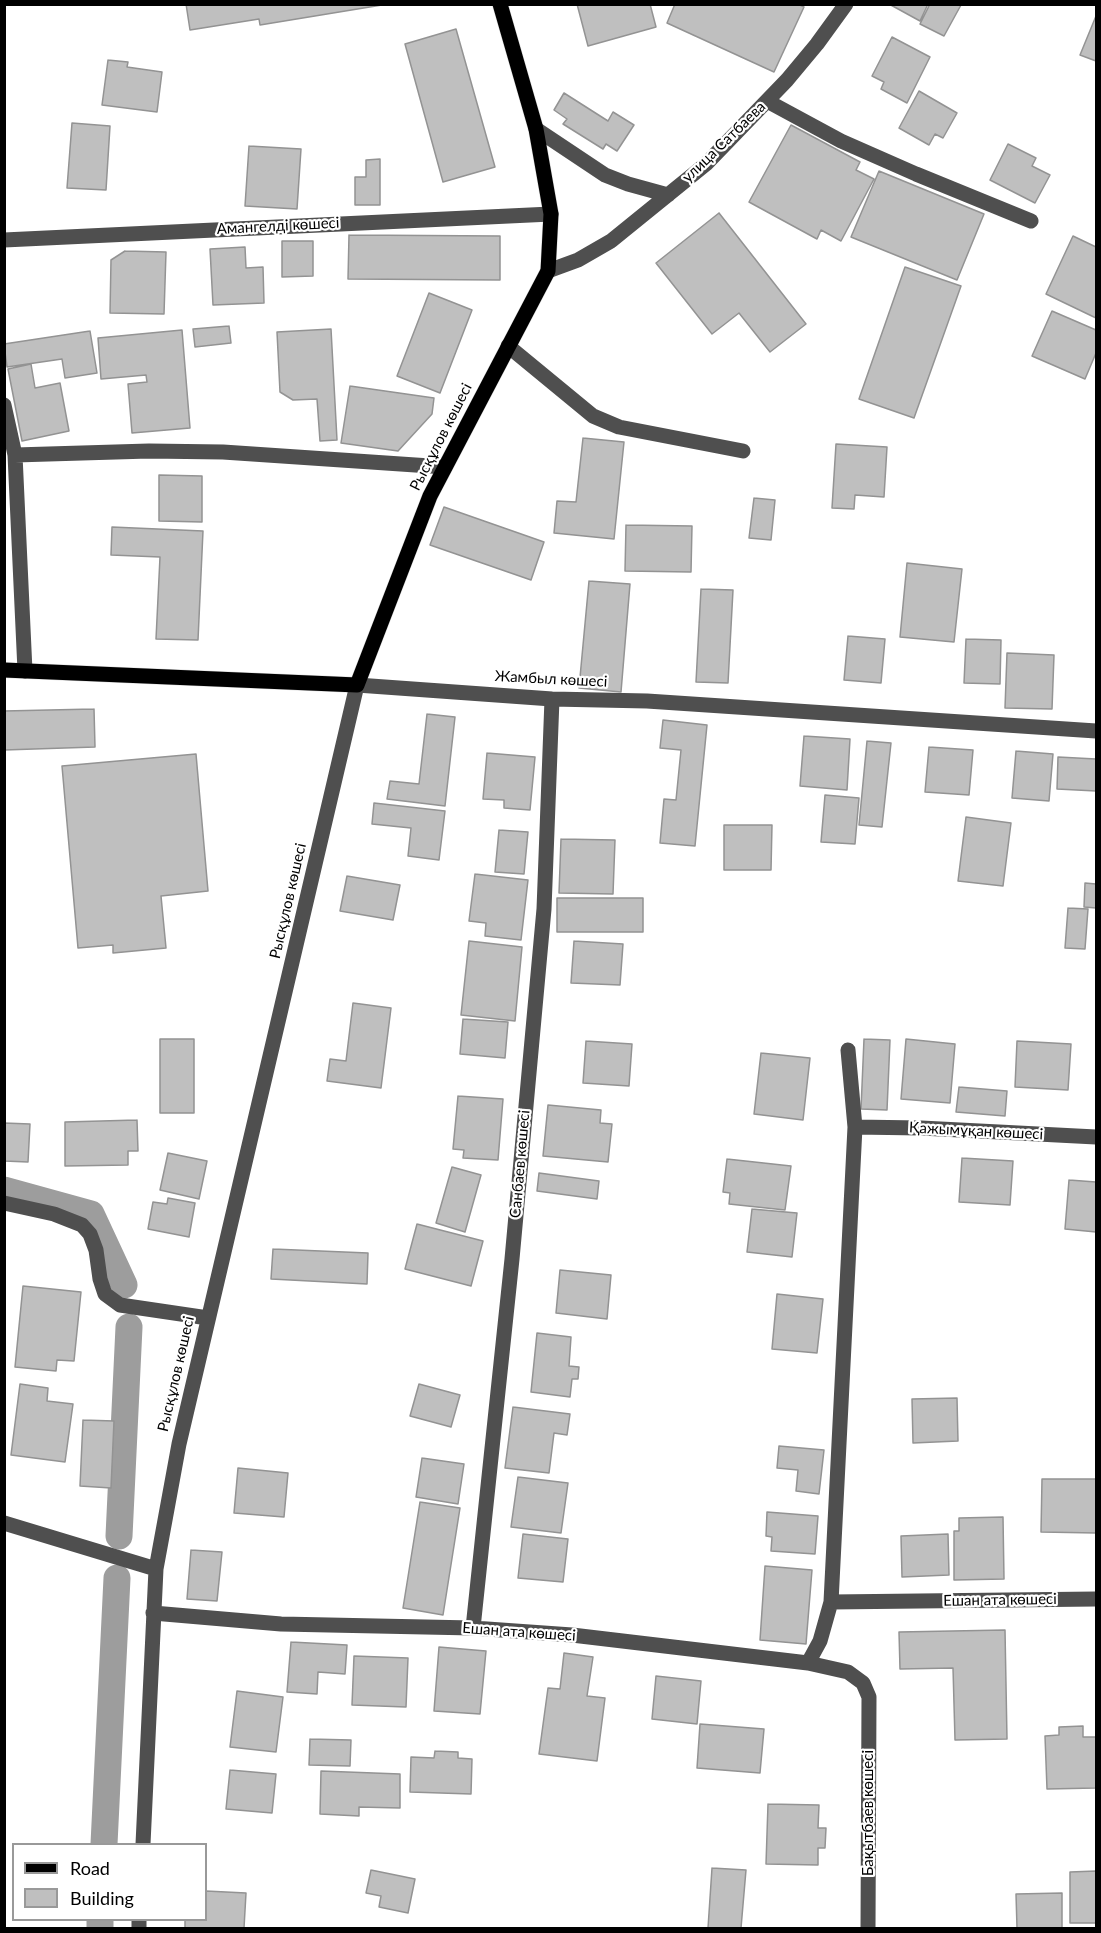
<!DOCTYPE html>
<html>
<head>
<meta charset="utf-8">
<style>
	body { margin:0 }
	#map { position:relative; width:1101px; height:1933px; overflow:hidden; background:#fff; font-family:Lato,sans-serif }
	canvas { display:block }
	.frame { position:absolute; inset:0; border:6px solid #000; pointer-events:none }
	.legend { position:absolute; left:12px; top:1843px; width:195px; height:78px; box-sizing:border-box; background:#fff; border:2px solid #999; margin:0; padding:8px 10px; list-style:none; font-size:18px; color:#000 }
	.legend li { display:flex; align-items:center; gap:12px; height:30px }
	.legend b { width:30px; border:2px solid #999 }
</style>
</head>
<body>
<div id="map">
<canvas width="1101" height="1933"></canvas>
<div class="frame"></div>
<ul class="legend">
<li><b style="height:8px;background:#000"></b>Road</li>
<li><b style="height:16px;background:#bfbfbf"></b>Building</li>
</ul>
</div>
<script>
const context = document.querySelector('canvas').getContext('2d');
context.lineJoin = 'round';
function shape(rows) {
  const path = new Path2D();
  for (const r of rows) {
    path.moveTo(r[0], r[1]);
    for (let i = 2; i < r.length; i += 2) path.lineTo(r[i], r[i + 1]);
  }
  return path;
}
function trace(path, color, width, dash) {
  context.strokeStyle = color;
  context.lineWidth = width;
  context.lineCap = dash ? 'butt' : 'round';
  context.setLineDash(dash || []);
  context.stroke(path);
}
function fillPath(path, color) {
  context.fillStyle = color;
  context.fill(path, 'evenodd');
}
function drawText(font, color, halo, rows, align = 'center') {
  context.font = font + ' Lato,sans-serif';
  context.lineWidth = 4.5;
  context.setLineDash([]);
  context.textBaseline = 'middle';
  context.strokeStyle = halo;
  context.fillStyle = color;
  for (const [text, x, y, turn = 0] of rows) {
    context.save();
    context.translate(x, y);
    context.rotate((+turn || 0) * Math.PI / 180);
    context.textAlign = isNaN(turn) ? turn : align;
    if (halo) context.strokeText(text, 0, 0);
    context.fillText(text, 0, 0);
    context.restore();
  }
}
trace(shape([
	[4,1190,91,1214,124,1285],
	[119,1536,129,1327],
	[104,1844,117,1578],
	[100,1928,100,1920]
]), '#9d9d9d', 27);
const building = shape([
	[186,4,388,4,260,25,259,19,190,30,186,4],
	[577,4,650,4,656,27,588,46,577,4],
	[675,4,798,4,804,7,774,72,667,23,675,4],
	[889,4,928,4,920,21,889,4],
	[930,4,961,5,944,36,920,24,930,4],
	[1096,16,1096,61,1080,55,1096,16],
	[456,29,495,167,443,182,405,44,456,29],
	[892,37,930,57,907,103,881,89,884,82,872,76,892,37],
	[108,60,128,62,127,67,162,72,157,112,102,105,108,60],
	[919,91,957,113,943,138,935,134,929,145,899,128,919,91],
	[564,93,608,121,613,112,634,125,617,151,606,144,603,149,563,124,567,119,554,110,564,93],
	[72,123,110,126,106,190,67,188,72,123],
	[791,125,860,162,856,170,874,179,841,241,821,230,817,239,749,202,791,125],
	[1008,144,1036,158,1032,166,1050,175,1035,203,990,180,1008,144],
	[249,146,301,149,297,209,245,206,249,146],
	[380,159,380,205,355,205,355,177,366,177,366,160,380,159],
	[879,171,984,214,957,280,851,237,879,171],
	[719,213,806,324,770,352,739,313,712,334,656,263,719,213],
	[349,235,500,236,500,280,348,279,349,235],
	[1073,236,1096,247,1096,318,1046,294,1073,236],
	[282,241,313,241,313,276,282,277,282,241],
	[245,247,246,268,263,267,264,303,213,305,210,249,245,247],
	[125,251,166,252,164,314,110,313,111,260,125,251],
	[905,267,961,286,914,418,859,399,905,267],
	[429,293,472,310,440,393,397,376,429,293],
	[1052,311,1096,330,1096,353,1085,379,1032,356,1052,311],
	[229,326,231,343,195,347,193,329,229,326],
	[331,329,337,440,320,441,317,399,293,400,280,392,277,332,331,329],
	[182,330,190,428,132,433,128,384,147,382,146,375,101,379,98,338,182,330],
	[90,331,97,373,65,378,62,359,7,367,4,344,90,331],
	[31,364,35,388,60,383,69,431,22,441,8,369,31,364],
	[350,386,434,398,432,414,398,451,341,443,350,386],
	[583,438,624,442,614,539,554,533,557,501,576,502,583,438],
	[836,444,887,447,884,497,855,495,854,509,832,508,836,444],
	[159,475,202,476,202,522,159,521,159,475],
	[754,498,775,500,771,540,749,538,754,498],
	[444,507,544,542,531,580,430,545,444,507],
	[626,525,692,526,691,572,625,571,626,525],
	[112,527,203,531,198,640,156,639,160,557,111,555,112,527],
	[907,563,962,569,954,642,900,637,907,563],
	[589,581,630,584,621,692,579,688,589,581],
	[701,589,733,590,728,683,696,682,701,589],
	[848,636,885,639,881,683,844,680,848,636],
	[966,639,1001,640,1000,684,964,683,966,639],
	[1007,653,1054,655,1052,709,1005,708,1007,653],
	[94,709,95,747,4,750,4,711,94,709],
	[427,714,455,717,445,806,387,799,390,781,419,784,427,714],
	[663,720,707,725,695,846,660,843,664,799,676,800,681,750,660,748,663,720],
	[804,736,850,739,847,790,800,786,804,736],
	[867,741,891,743,882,827,859,825,867,741],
	[929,747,973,750,969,795,925,792,929,747],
	[1016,751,1053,754,1049,801,1012,798,1016,751],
	[487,753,535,757,530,810,504,808,504,800,483,799,487,753],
	[196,754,208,891,161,896,166,948,113,953,113,945,78,948,62,766,196,754],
	[1058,757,1096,759,1096,791,1057,789,1058,757],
	[825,795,859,798,855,844,821,842,825,795],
	[374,803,445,811,439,860,408,856,411,828,372,824,374,803],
	[966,817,1011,823,1003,886,958,881,966,817],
	[724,825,772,825,771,870,724,870,724,825],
	[499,830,528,832,524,874,495,872,499,830],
	[561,839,615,840,613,894,559,893,561,839],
	[475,874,528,880,521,940,485,936,486,923,469,921,475,874],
	[347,876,400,885,393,920,340,911,347,876],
	[1085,883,1096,884,1096,908,1084,907,1085,883],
	[557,898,643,898,643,932,557,932,557,898],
	[1068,908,1088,909,1085,949,1065,948,1068,908],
	[469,941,522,947,515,1021,461,1015,469,941],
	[574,941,623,944,620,985,571,983,574,941],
	[353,1003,391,1008,381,1088,327,1081,330,1059,346,1061,353,1003],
	[463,1019,508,1022,505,1058,460,1054,463,1019],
	[160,1039,194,1039,194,1113,160,1113,160,1039],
	[864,1039,890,1040,887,1110,861,1109,864,1039],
	[906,1039,955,1044,950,1103,901,1099,906,1039],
	[586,1041,632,1044,629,1086,583,1083,586,1041],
	[1017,1041,1071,1044,1068,1090,1015,1087,1017,1041],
	[761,1053,810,1058,803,1120,754,1114,761,1053],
	[959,1087,1007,1091,1005,1116,956,1112,959,1087],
	[458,1096,503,1099,498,1160,463,1158,464,1150,453,1149,458,1096],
	[548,1105,601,1110,600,1123,612,1124,608,1162,543,1156,548,1105],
	[137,1120,138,1151,128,1151,128,1165,65,1166,65,1122,137,1120],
	[4,1123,30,1124,28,1162,4,1161,4,1123],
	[168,1153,207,1161,199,1199,160,1190,168,1153],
	[962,1158,1013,1161,1010,1205,959,1202,962,1158],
	[727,1159,791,1166,785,1210,729,1204,730,1193,723,1192,727,1159],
	[452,1167,481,1175,465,1232,436,1223,452,1167],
	[539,1173,599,1181,597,1199,537,1191,539,1173],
	[1069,1180,1096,1182,1096,1232,1065,1229,1069,1180],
	[168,1198,195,1203,189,1237,148,1229,153,1202,167,1204,168,1198],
	[752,1209,797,1213,792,1257,747,1252,752,1209],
	[417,1224,483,1241,471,1286,405,1269,417,1224],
	[273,1249,368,1253,367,1284,271,1279,273,1249],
	[560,1270,611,1275,607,1319,556,1313,560,1270],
	[23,1286,81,1292,74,1361,57,1360,56,1371,15,1367,23,1286],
	[777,1294,823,1299,817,1353,772,1349,777,1294],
	[537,1333,571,1337,569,1366,579,1367,578,1379,572,1379,570,1397,531,1392,537,1333],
	[20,1384,48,1388,47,1401,73,1404,65,1462,11,1455,20,1384],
	[419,1384,460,1395,451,1427,410,1416,419,1384],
	[957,1398,958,1441,913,1443,912,1399,957,1398],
	[513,1407,570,1414,567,1435,554,1433,549,1473,505,1468,513,1407],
	[83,1420,114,1421,111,1488,80,1486,83,1420],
	[779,1446,824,1450,819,1494,796,1491,798,1470,777,1468,779,1446],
	[422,1458,464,1464,458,1504,416,1497,422,1458],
	[238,1468,288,1473,284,1517,234,1513,238,1468],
	[518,1477,568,1483,561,1533,511,1527,518,1477],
	[1042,1479,1096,1479,1096,1533,1041,1532,1042,1479],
	[420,1502,460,1508,443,1615,403,1608,420,1502],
	[767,1512,818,1516,815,1554,771,1551,772,1537,766,1536,767,1512],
	[1003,1517,1004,1579,954,1580,954,1531,959,1531,959,1518,1003,1517],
	[523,1534,568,1539,563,1582,518,1578,523,1534],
	[948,1534,949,1575,902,1577,901,1536,948,1534],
	[191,1550,222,1552,217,1601,187,1599,191,1550],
	[765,1566,812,1570,806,1644,760,1640,765,1566],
	[1005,1630,1007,1739,955,1740,953,1668,900,1669,899,1632,1005,1630],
	[291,1642,347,1645,345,1674,318,1672,317,1694,287,1692,291,1642],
	[439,1647,486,1651,480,1714,434,1711,439,1647],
	[564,1653,593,1657,587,1696,605,1698,597,1761,539,1754,548,1688,560,1689,564,1653],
	[354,1656,408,1658,406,1707,352,1705,354,1656],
	[656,1676,701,1681,697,1724,652,1719,656,1676],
	[237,1691,283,1697,276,1752,230,1747,237,1691],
	[700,1724,764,1729,760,1773,697,1768,700,1724],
	[1083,1726,1083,1737,1096,1737,1096,1788,1047,1789,1045,1736,1059,1735,1059,1727,1083,1726],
	[310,1739,351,1740,350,1766,309,1765,310,1739],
	[435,1751,458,1752,458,1758,472,1759,471,1794,410,1792,411,1757,434,1758,435,1751],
	[230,1770,276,1774,272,1813,226,1809,230,1770],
	[321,1771,400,1774,400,1808,359,1807,359,1816,320,1814,321,1771],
	[768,1804,819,1805,818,1828,826,1828,825,1848,818,1848,818,1865,766,1864,768,1804],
	[712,1868,746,1870,741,1928,708,1928,712,1868],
	[371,1870,415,1879,408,1913,379,1907,381,1896,366,1893,371,1870],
	[1096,1871,1096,1923,1070,1923,1070,1872,1096,1871],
	[206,1891,246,1893,244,1928,185,1928,185,1920,206,1920,206,1891],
	[1062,1893,1062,1928,1017,1928,1016,1894,1062,1893]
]);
fillPath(building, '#bfbfbf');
trace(building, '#939393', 1.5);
const major = shape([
	[4,670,357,685,430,496,548,271,551,214,536,129,500,4]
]);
trace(major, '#dbdbdb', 16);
trace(shape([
	[767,101,841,141,916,174,1031,221],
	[536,129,605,175,628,184,668,195],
	[4,240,551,214],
	[548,271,578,260,611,241,706,164,787,80,817,44,846,4],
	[508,346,593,416,619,427,743,451],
	[4,405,15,455,25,671],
	[15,455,149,451,223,452,445,467],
	[855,1127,921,1128,1096,1137],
	[4,1203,54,1214,82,1225,90,1234,96,1250,100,1279,105,1294,120,1305,208,1318],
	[4,1523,156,1569],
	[831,1602,1096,1599],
	[153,1613,281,1624,473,1628,572,1635,808,1663,848,1672,863,1683,869,1697,868,1928],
	[473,1628,512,1259,544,909,552,699],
	[808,1663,820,1641,831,1602,855,1127,848,1050],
	[143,1844,156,1569,179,1444,357,685,552,699,647,701,1096,731],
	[139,1928,139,1920]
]), '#4f4f4f', 15);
trace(major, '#000', 15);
drawText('15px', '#000', '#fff', [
	["улица Сатбаева",724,142,-44],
	["Амангелді көшесі",278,226,-3],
	["Рысқұлов көшесі",441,437,-63],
	["Жамбыл көшесі",551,679,3],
	["Рысқұлов көшесі",288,901,-77],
	["Қажымұқан көшесі",976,1131,3],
	["Санбаев көшесі",520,1164,-85],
	["Рысқұлов көшесі",176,1374,-77],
	["Ешан ата көшесі",1000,1600,-1],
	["Ешан ата көшесі",519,1632,4],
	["Бақытбаев көшесі",868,1813,-90]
]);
</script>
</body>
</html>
